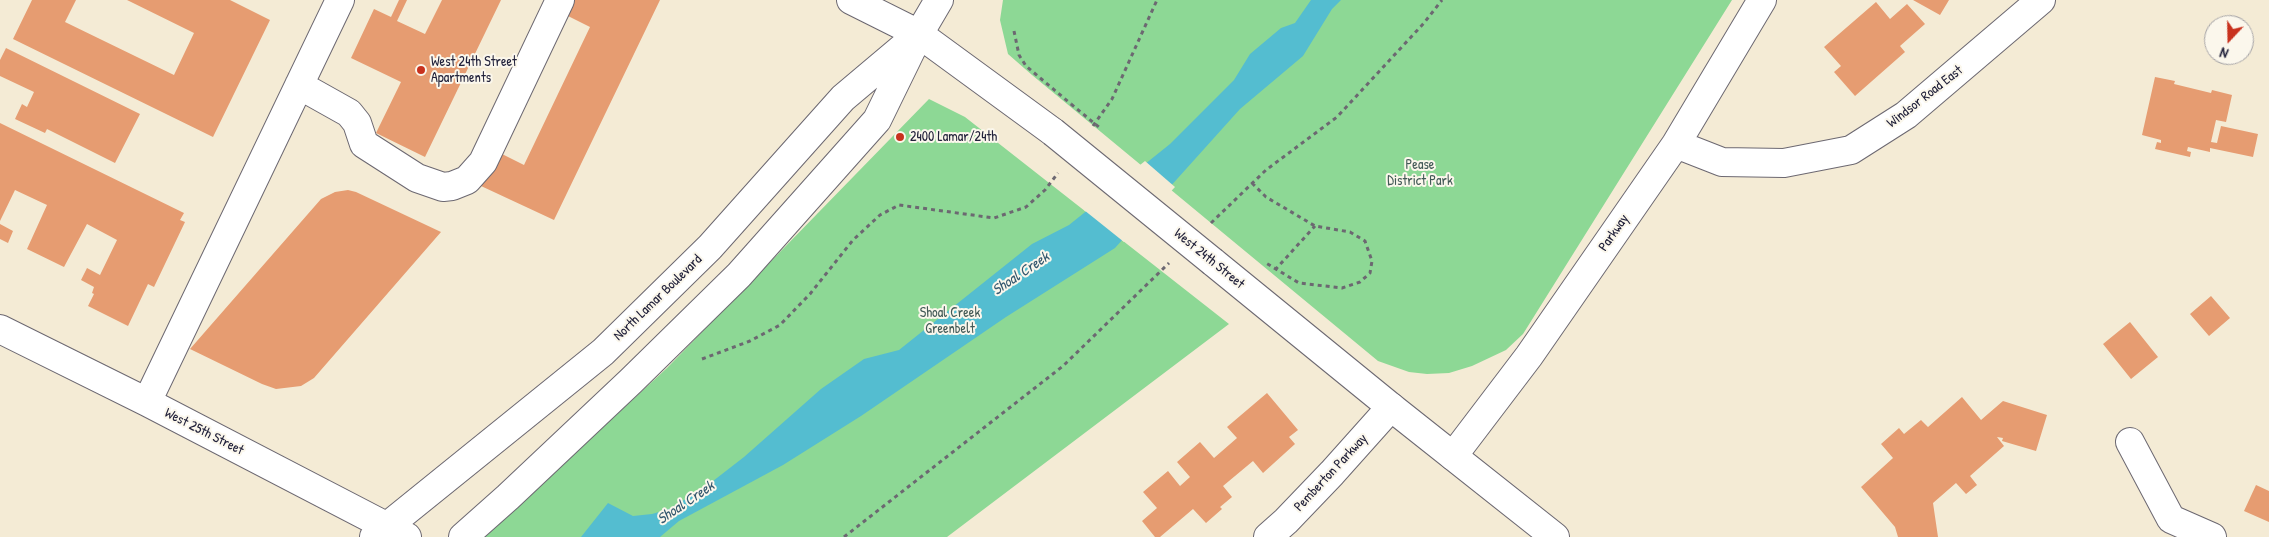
<!DOCTYPE html>
<html>
<head>
<meta charset="utf-8">
<style>
	body { margin:0 }
	#map { position:relative; width:2269px; height:537px; overflow:hidden; background:#f4ebd5; font-family:"Patrick Hand",sans-serif }
	canvas { display:block }
	.north { position:absolute; left:2204px; top:15px; width:50px; height:50px; box-sizing:border-box; background:#fbf7ec; border:1px solid #a4a2a5; border-radius:50%; rotate:201deg; font-size:14px; font-weight:700; line-height:20px; text-align:center; color:#22223b }
	.north::after { content:''; display:block; margin:auto; width:18px; height:22px; background:#c8321e; clip-path:polygon(50% 0,100% 100%,50% 72%,0 100%) }
</style>
</head>
<body>
<div id="map">
<canvas width="2269" height="537"></canvas>
<div class="north">N</div>
</div>
<script>
const context = document.querySelector('canvas').getContext('2d');
context.lineJoin = 'round';
function fillPath(path, color) {
  context.fillStyle = color;
  context.fill(path, 'evenodd');
}
function shape(rows) {
  const path = new Path2D();
  for (const r of rows) {
    path.moveTo(r[0], r[1]);
    for (let i = 2; i < r.length; i += 2) path.lineTo(r[i], r[i + 1]);
  }
  return path;
}
function trace(path, color, width, dash) {
  context.strokeStyle = color;
  context.lineWidth = width;
  context.lineCap = dash ? 'butt' : 'round';
  context.setLineDash(dash || []);
  context.stroke(path);
}
function drawText(font, color, halo, rows, align = 'center') {
  context.font = font + ' "Patrick Hand",sans-serif';
  context.lineWidth = 4;
  context.setLineDash([]);
  context.textBaseline = 'middle';
  context.strokeStyle = halo;
  context.fillStyle = color;
  for (const [text, x, y, turn = 0] of rows) {
    context.save();
    context.translate(x, y);
    context.rotate((+turn || 0) * Math.PI / 180);
    context.textAlign = isNaN(turn) ? turn : align;
    if (halo) context.strokeText(text, 0, 0);
    context.fillText(text, 0, 0);
    context.restore();
  }
}
fillPath(shape([
	[1003,0,1732,0,1523,334,1506,350,1472,366,1449,373,1427,374,1409,372,1378,361,1032,75,1008,54,1000,20],
	[929,99,965,117,1229,324,947,537,484,537,667,368]
]), '#8dd895');
fillPath(shape([
	[1311,0,1341,0,1332,9,1303,56,1240,109,1115,248,1006,317,861,416,783,465,679,521,660,537,581,537,608,503,633,516,652,514,669,509,704,488,744,457,821,389,864,359,899,350,1032,244,1069,225,1170,144,1234,80,1250,54,1281,28,1295,23]
]), '#54bdd0');
fillPath(shape([
	[1145,161,1175,187,1124,242,1084,210]
]), '#f4ebd5');
fillPath(shape([
	[32,0,76,0,65,22,174,75,194,33,127,0,230,0,270,20,213,137,13,39],
	[399,0,407,0,397,21,425,34,442,0,501,0,425,157,376,133,401,82,351,58,374,9,391,17],
	[570,0,660,0,554,220,481,186,498,152,524,165,590,27,564,14],
	[1913,0,1949,0,1940,15],
	[1876,2,1890,19,1907,4,1925,24,1900,46,1905,52,1855,96,1834,72,1841,66,1824,47],
	[6,48,140,114,115,163,47,129,45,133,15,119,22,104,27,107,34,92,0,76,0,60],
	[2155,77,2175,81,2174,84,2211,93,2212,90,2232,95,2226,122,2216,120,2211,142,2217,143,2221,126,2258,134,2253,157,2210,148,2210,152,2188,147,2187,151,2191,152,2190,157,2155,149,2157,142,2161,143,2161,140,2142,135],
	[0,123,184,213,180,220,185,222,154,287,148,284,128,326,88,306,94,294,92,293,94,287,81,280,87,268,100,275,117,240,87,224,64,267,27,249,47,205,15,190,0,221],
	[348,190,356,192,441,232,314,378,301,386,276,389,262,384,190,349,321,199,335,192],
	[0,224,13,231,8,243,0,239],
	[2211,296,2230,318,2209,336,2190,314],
	[2130,322,2158,357,2131,379,2103,344],
	[1267,393,1298,430,1289,437,1295,444,1263,473,1253,461,1223,486,1232,497,1220,507,1222,509,1206,523,1193,509,1160,537,1155,537,1142,521,1157,508,1143,492,1168,471,1180,486,1190,477,1177,462,1200,442,1214,458,1237,438,1227,427],
	[1962,397,1981,420,2003,401,2047,415,2036,451,2002,441,2003,438,1997,437,2004,446,1970,476,1977,485,1966,494,1956,483,1933,503,1938,537,1898,537,1895,527,1861,487,1893,458,1881,444,1899,428,1904,434,1921,420,1928,427],
	[2256,485,2269,491,2269,522,2244,511]
]), '#e69c71');
const minor = shape([
	[299,85,349,113,357,123,364,144,417,178,443,187,452,186,467,180,483,162,560,0],
	[1676,144,1722,162,1784,163,1851,150,1906,115,2041,0],
	[0,329,147,402,407,537],
	[147,402,340,0],
	[2130,442,2171,519,2212,537],
	[1453,456,1529,356,1676,144,1762,0],
	[1268,537,1286,521,1332,473,1391,407]
]);
const major = shape([
	[851,0,919,34,1053,132],
	[1213,262,1391,407,1555,537],
	[374,537,603,352,710,247,843,98,919,34],
	[463,537,508,497,631,381,739,275,877,120,919,34,939,0]
]);
trace(minor, '#6c6871', 30);
trace(major, '#6c6871', 30);
trace(shape([
	[1014,31,1019,55,1026,66,1071,104],
	[1093,126,1112,99,1157,0],
	[1252,183,1266,197,1315,226,1350,232,1365,241,1372,261,1370,273,1360,282,1342,288,1299,283,1266,263],
	[1211,223,1266,170,1337,117,1424,23,1442,0],
	[1275,270,1315,226],
	[702,359,750,341,780,325,810,294,853,240,880,215,899,205,994,218,1026,207,1045,190,1058,173],
	[844,537,1063,366,1169,263]
]), '#6c6871', 3, [4, 4]);
trace(minor, '#fff', 28);
trace(major, '#fff', 28);
const majorBridge = shape([
	[1053,132,1213,262]
]);
trace(majorBridge, '#6c6871', 30, []);
trace(shape([
	[1071,104,1100,128]
]), '#6c6871', 3, [4, 4]);
trace(majorBridge, '#fff', 28);
for (const [x, y, r, color] of [
	[421,70,5,"#c8321e"],
	[900,137,5,"#c8321e"]
]) {
  const dot = new Path2D();
  dot.arc(x, y, r, 0, 2 * Math.PI);
  context.fillStyle = color;
  context.fill(dot);
  trace(dot, '#fbf7ec', 2);
}
drawText('14px', '#22223b', '#fbf7ec', [
	["West 24th Street",431,62],
	["Apartments",431,78],
	["2400 Lamar/24th",910,137]
], 'left');
drawText('14px', '#22223b', '#fbf7ec', [
	["Windsor Road East",1925,97,-38],
	["Parkway",1614,233,-55],
	["West 24th Street",1209,259,39],
	["North Lamar Boulevard",658,298,-44],
	["West 25th Street",204,432,27],
	["Pemberton Parkway",1331,473,-47]
]);
drawText('14px', '#425956', '#fbf7ec', [
	["Pease",1420,165],
	["District Park",1420,181],
	["Shoal Creek",950,313],
	["Greenbelt",950,329]
]);
drawText('italic 15px', '#34586f', '#fbf7ec', [
	["Shoal Creek",1021,274,-34],
	["Shoal Creek",686,503,-34]
]);
</script>
</body>
</html>
